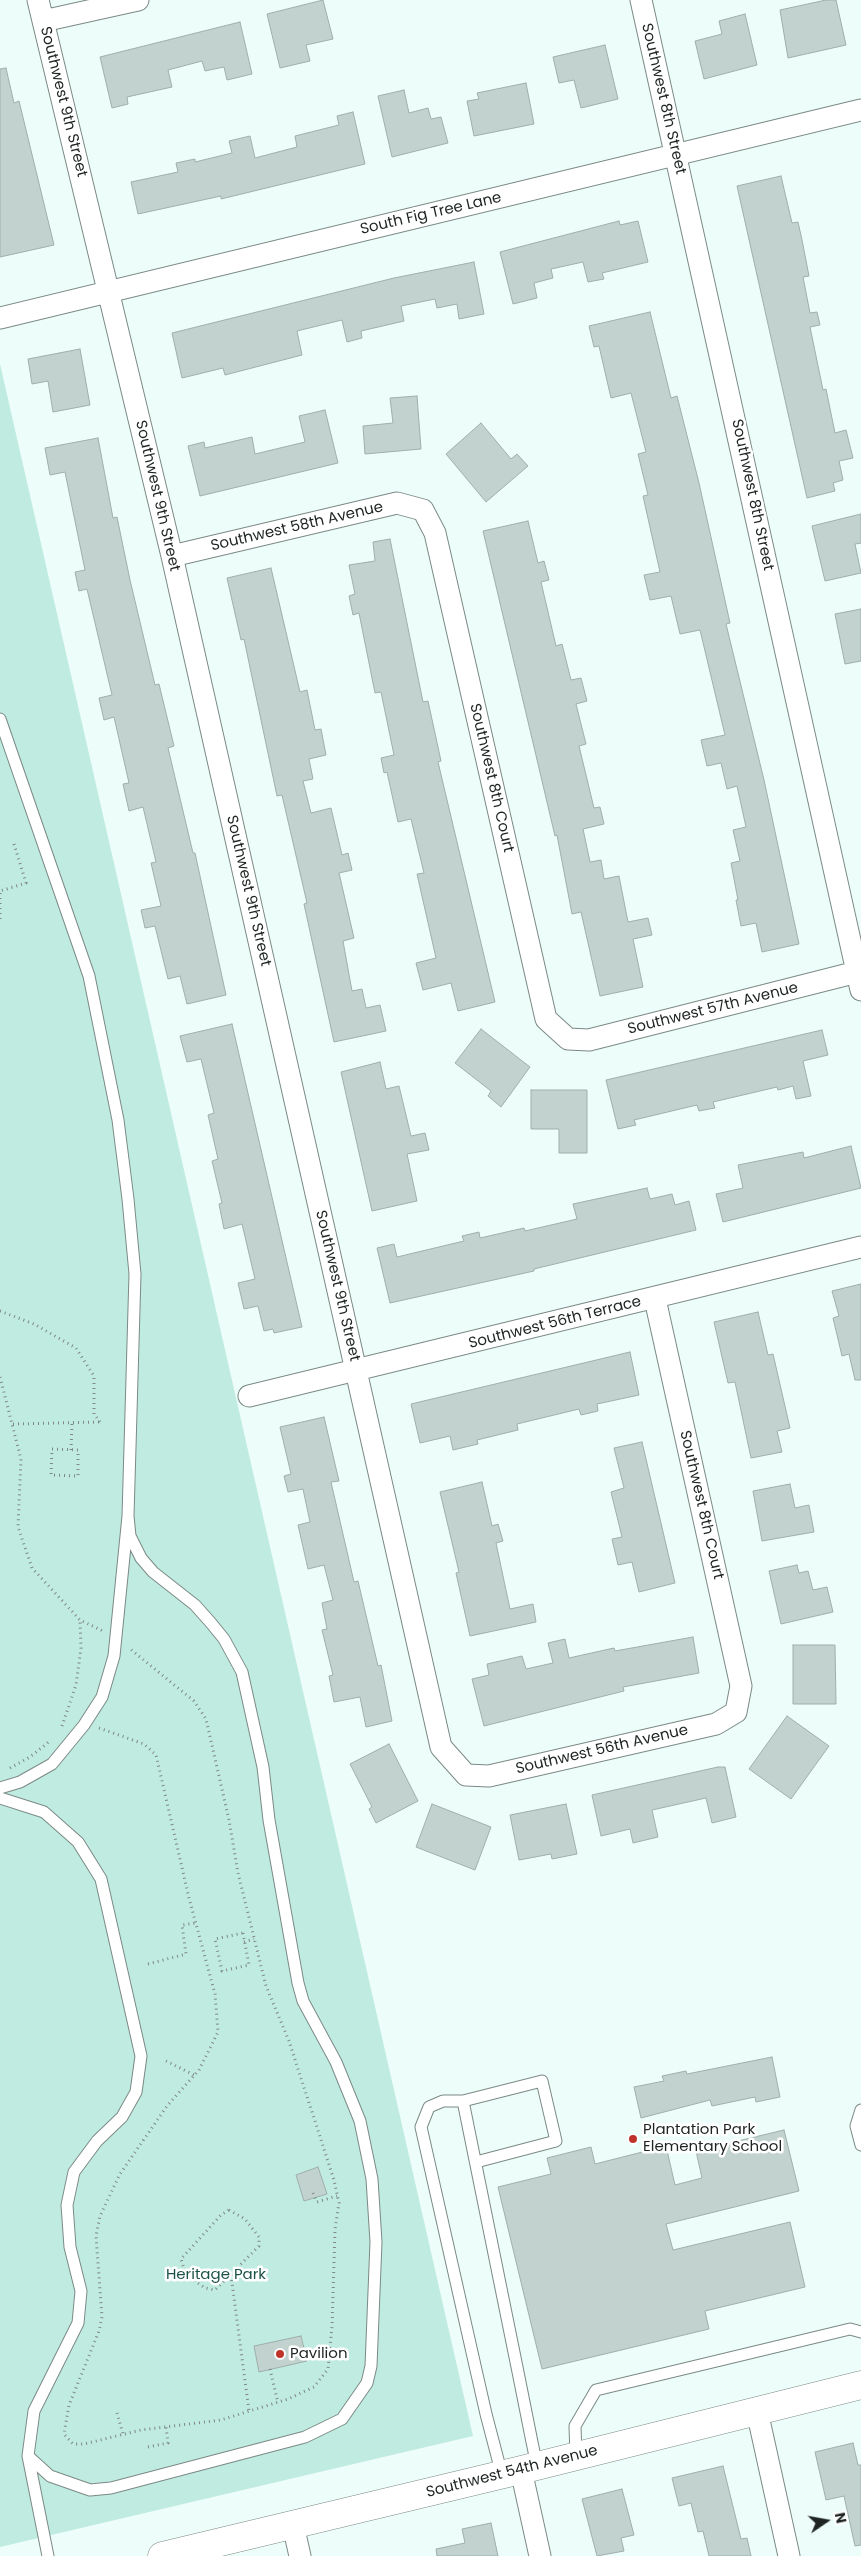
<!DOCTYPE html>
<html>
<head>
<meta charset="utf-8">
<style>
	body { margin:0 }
	#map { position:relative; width:861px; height:2556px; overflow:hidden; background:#edfdf9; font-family:Poppins,sans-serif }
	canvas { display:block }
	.north { position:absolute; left:801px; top:2496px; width:50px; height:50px; -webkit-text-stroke:4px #fff; paint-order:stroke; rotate:78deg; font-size:14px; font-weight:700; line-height:20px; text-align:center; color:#1e2422 }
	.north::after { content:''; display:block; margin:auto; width:18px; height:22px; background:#1e2422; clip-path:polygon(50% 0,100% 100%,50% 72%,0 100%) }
</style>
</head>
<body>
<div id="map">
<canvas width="861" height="2556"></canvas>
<div class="north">N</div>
</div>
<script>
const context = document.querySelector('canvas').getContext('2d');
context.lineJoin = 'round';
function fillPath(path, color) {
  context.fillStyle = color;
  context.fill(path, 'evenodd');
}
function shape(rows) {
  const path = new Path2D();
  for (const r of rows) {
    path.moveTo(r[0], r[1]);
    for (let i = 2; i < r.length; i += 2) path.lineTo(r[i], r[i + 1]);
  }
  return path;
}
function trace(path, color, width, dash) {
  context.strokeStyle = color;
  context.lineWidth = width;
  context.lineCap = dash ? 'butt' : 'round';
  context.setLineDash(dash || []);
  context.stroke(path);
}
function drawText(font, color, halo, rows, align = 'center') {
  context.font = font + ' Poppins,sans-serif';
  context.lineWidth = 5;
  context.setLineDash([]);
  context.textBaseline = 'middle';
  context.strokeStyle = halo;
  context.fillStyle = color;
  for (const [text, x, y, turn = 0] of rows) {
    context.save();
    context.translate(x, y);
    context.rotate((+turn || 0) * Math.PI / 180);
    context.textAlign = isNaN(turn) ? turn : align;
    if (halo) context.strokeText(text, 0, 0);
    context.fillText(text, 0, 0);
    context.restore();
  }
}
fillPath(shape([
	[0,364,473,2436,0,2547]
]), '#c0ebe0');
const building = shape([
	[323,0,333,39,306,45,310,61,280,68,267,14,323,0],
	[826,0,836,0,846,45,788,58,780,10,826,0],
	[745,14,757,65,704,79,695,41,722,34,719,21,745,14],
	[240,22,252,74,227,80,224,67,205,71,202,61,168,70,172,87,127,97,128,104,112,108,100,57,240,22],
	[605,45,618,99,581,108,574,80,559,83,553,57,605,45],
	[6,68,14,103,19,101,54,245,0,257,0,69,6,68],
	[526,83,534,124,474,136,467,101,479,99,477,93,526,83],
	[404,90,409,113,428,108,431,119,441,117,448,143,392,157,378,96,404,90],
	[353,112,365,164,221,199,221,196,138,214,131,182,178,172,176,163,195,159,195,162,232,153,229,141,250,136,255,158,297,147,295,136,339,125,337,116,353,112],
	[781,176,792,223,798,222,802,240,809,276,803,277,810,313,817,312,820,325,810,327,823,390,826,389,835,433,846,430,853,458,839,461,843,480,833,483,835,491,807,498,737,186,781,176],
	[619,221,620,225,638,221,648,262,602,273,604,279,588,282,583,262,551,269,553,278,534,283,537,298,513,304,500,252,619,221],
	[474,262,484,314,459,319,457,304,437,308,435,299,401,306,404,321,361,331,362,338,347,342,342,320,297,331,302,355,225,375,223,368,182,378,172,333,394,278,474,262],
	[650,312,671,398,677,396,699,483,730,623,726,624,764,780,799,944,762,952,756,923,741,926,736,900,738,900,731,863,740,861,733,830,746,827,737,786,727,789,721,763,707,766,701,740,725,735,700,630,680,634,671,596,650,600,644,575,660,572,643,496,648,495,638,454,646,452,631,393,611,398,599,346,594,347,589,326,650,312],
	[80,349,90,405,53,412,48,381,32,384,28,359,80,349],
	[417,396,421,449,365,454,363,426,393,423,390,398,417,396],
	[325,410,338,463,200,496,188,446,204,442,205,448,252,437,255,454,305,442,299,416,325,410],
	[481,423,511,459,517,454,528,466,486,502,446,454,481,423],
	[98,438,113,518,117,517,130,580,155,685,159,684,174,746,168,748,193,853,195,853,226,995,187,1004,180,976,168,979,155,926,145,928,141,910,161,906,151,863,156,862,143,807,129,811,123,784,129,783,114,717,104,720,99,698,112,695,87,589,79,591,75,572,85,570,65,472,50,475,45,448,98,438],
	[861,514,861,543,855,544,861,573,825,581,812,526,861,514],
	[528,521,538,563,544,561,549,580,541,582,556,646,562,644,571,680,581,678,587,701,576,704,586,744,579,746,594,808,600,807,604,824,583,829,590,862,601,860,604,879,619,876,628,922,648,918,652,935,633,939,643,987,600,996,581,912,572,914,557,835,555,836,483,531,528,521],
	[390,539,423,702,428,701,441,761,438,762,495,1002,458,1011,451,983,423,990,416,963,436,958,417,874,424,873,411,819,398,822,387,772,384,773,381,758,394,755,381,692,375,693,359,613,353,615,349,596,355,594,349,565,375,561,373,542,390,539],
	[271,568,300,692,307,690,315,730,321,729,326,755,309,759,313,779,303,781,311,813,331,808,342,855,348,853,352,870,339,873,354,938,343,941,352,991,362,989,366,1008,380,1005,386,1031,334,1042,304,904,307,903,282,795,277,796,244,639,241,640,227,578,271,568],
	[861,609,861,661,845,664,835,614,861,609],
	[232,1024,302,1327,274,1333,273,1329,264,1331,258,1306,244,1309,238,1283,255,1279,242,1224,224,1229,219,1204,222,1203,212,1161,218,1159,208,1115,214,1113,201,1059,187,1062,180,1036,232,1024],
	[481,1029,530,1067,501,1107,488,1096,491,1091,455,1063,481,1029],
	[822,1030,828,1055,803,1061,811,1096,796,1099,793,1086,778,1090,777,1087,713,1102,715,1108,699,1111,697,1105,634,1120,636,1125,618,1129,606,1080,822,1030],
	[380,1062,386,1089,399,1086,411,1136,425,1133,429,1150,407,1154,417,1201,372,1211,341,1072,380,1062],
	[531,1090,587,1090,587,1153,559,1153,559,1129,531,1129,531,1090],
	[851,1146,861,1188,723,1222,716,1194,743,1188,738,1165,803,1152,804,1158,851,1146],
	[647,1188,650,1199,672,1194,675,1205,689,1201,696,1230,534,1269,534,1271,390,1303,377,1248,394,1244,397,1257,464,1241,462,1236,479,1232,480,1238,524,1228,525,1231,577,1219,573,1204,647,1188],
	[861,1284,861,1380,855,1380,849,1354,842,1356,833,1318,839,1316,832,1291,861,1284],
	[758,1312,768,1355,773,1354,790,1428,777,1431,782,1452,751,1458,735,1382,728,1383,714,1322,758,1312],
	[630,1352,639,1395,597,1404,598,1411,581,1415,579,1409,517,1424,518,1430,477,1440,478,1444,453,1450,450,1436,420,1443,411,1404,630,1352],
	[324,1417,339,1481,331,1482,354,1582,358,1581,378,1666,381,1665,392,1721,366,1727,360,1697,334,1702,329,1676,333,1675,322,1630,327,1629,322,1603,333,1600,324,1565,308,1569,298,1525,310,1522,303,1489,288,1492,284,1476,291,1474,280,1427,324,1417],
	[642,1442,675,1583,639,1592,632,1562,618,1565,612,1539,622,1537,611,1492,624,1488,614,1448,642,1442],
	[482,1482,492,1526,498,1524,503,1541,496,1543,510,1609,533,1604,536,1622,470,1636,456,1573,459,1572,440,1492,482,1482],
	[790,1484,795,1508,809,1505,814,1532,762,1541,753,1491,790,1484],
	[797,1565,799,1573,808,1571,813,1590,827,1587,833,1612,781,1624,769,1571,797,1565],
	[693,1637,699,1673,623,1687,624,1691,484,1726,472,1679,489,1675,487,1664,522,1656,526,1669,553,1663,548,1643,565,1639,569,1658,614,1648,615,1651,693,1637],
	[793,1645,835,1645,836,1704,793,1704,793,1645],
	[787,1716,829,1746,791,1799,749,1769,787,1716],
	[389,1744,418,1801,376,1823,369,1809,372,1807,350,1764,389,1744],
	[718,1767,725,1767,736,1817,712,1823,706,1798,652,1810,658,1837,633,1843,630,1829,601,1836,592,1795,718,1767],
	[432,1804,491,1827,475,1870,416,1847,432,1804],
	[566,1804,577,1854,552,1859,551,1854,519,1860,510,1815,566,1804],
	[772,2057,780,2097,756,2102,755,2097,712,2106,710,2100,641,2118,634,2087,664,2081,662,2076,686,2071,687,2074,772,2057],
	[784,2130,799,2191,666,2224,673,2250,790,2222,805,2287,705,2311,709,2329,542,2369,498,2187,551,2174,547,2158,591,2147,595,2164,666,2146,675,2185,702,2178,696,2151,784,2130],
	[318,2167,327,2194,304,2201,296,2175,318,2167],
	[301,2336,307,2361,259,2372,254,2346,301,2336],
	[853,2443,858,2465,861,2465,861,2545,855,2546,844,2496,826,2500,815,2452,853,2443],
	[723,2466,741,2539,747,2538,751,2556,709,2556,703,2531,698,2532,691,2503,679,2506,672,2478,723,2466],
	[622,2489,634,2535,621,2538,624,2551,597,2556,582,2499,622,2489],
	[491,2523,498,2556,437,2556,436,2549,465,2543,462,2529,491,2523]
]);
fillPath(building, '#c2d2ce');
trace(building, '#9fafab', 1);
const lane = shape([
	[0,719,89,976,118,1120,128,1199,135,1274,128,1516,114,1656,102,1697,84,1725,52,1764,20,1782,0,1788],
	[0,1798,44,1812,78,1842,101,1879,141,2056,136,2092,122,2117,97,2141,74,2172,67,2205,70,2247,81,2291,78,2323,34,2411,28,2456,48,2556],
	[463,2101,443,2101,429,2107,421,2127,486,2414,502,2475],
	[861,2110,856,2126,861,2145],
	[476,2162,556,2141,542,2081,463,2101,518,2372,532,2442,537,2466],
	[28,2456,50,2476,90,2490,111,2488,305,2437,342,2419,367,2383,371,2366,376,2242,372,2179,360,2121,336,2062,303,2001,298,1983,269,1820,263,1767,242,1672,224,1639,211,1623,195,1605,153,1572,141,1558,130,1536,128,1516],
	[576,2456,575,2426,596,2390,850,2329,861,2332]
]);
const street = shape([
	[38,0,172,556,441,1747,466,1775,489,1776,716,1724,736,1712,741,1686,655,1299],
	[641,0,861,990],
	[43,21,138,0],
	[0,318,861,110],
	[172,556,397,503,423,510,435,533,546,1019,568,1039,589,1040,857,972],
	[249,1396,861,1247],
	[757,2411,789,2556],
	[521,2470,540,2556],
	[293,2525,300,2556]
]);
const secondary = shape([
	[162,2556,521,2470,861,2385]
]);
trace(lane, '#7b8a86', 13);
trace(street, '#7b8a86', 23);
trace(secondary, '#7b8a86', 29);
trace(shape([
	[0,919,0,891,26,883,14,844],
	[0,1311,34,1324,76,1348,94,1376,94,1414,100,1422],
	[0,1377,21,1459,18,1527,32,1568,80,1620,103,1631],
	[13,1424,99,1422],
	[52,1449,78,1450,78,1476,51,1475,52,1449],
	[71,1450,72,1423],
	[62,1726,76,1685,81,1648,80,1620],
	[99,1728,144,1744,156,1755,189,1898,215,1994,218,2032,199,2070,167,2106,120,2174,100,2216,96,2236,102,2317,99,2331,69,2405,64,2434,73,2444,84,2444,141,2430,221,2420,288,2399,314,2387,328,2369,332,2326,335,2230,339,2203,334,2180,289,2041,266,1986,238,1873,229,1820,206,1719,194,1701,129,1648],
	[10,1768,30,1757,50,1741],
	[243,1933,249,1965,222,1971,215,1939,243,1933],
	[244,1942,254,1939],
	[148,1964,186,1954,182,1925,196,1923],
	[166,2061,194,2075],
	[313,2193,317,2202,337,2196],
	[229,2210,245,2219,259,2237,259,2246,215,2290,205,2288,186,2275,181,2259,221,2215,229,2210],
	[231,2275,249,2411],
	[270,2369,278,2403],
	[117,2413,123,2434],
	[148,2447,168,2443,166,2427]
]), '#7e8885', 3, [1, 4]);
trace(lane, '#fff', 11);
trace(street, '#fff', 21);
trace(secondary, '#fff', 28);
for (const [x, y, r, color] of [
	[633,2139,5,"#c0332b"],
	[280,2354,5,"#c0332b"]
]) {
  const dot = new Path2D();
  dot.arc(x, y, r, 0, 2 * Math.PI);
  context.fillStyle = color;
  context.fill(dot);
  trace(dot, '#fff', 2);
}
drawText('15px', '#1e2422', '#fff', [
	["Southwest 8th Street",663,99,77],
	["Southwest 9th Street",63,102,76],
	["South Fig Tree Lane",431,214,-13],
	["Southwest 8th Street",752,495,78],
	["Southwest 9th Street",157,496,77],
	["Southwest 58th Avenue",297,527,-13],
	["Southwest 8th Court",491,778,77],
	["Southwest 9th Street",248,891,77],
	["Southwest 57th Avenue",713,1009,-14],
	["Southwest 9th Street",337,1286,77],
	["Southwest 56th Terrace",555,1323,-14],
	["Southwest 8th Court",701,1505,77],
	["Southwest 56th Avenue",602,1750,-13],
	["Southwest 54th Avenue",512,2472,-14]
]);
drawText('15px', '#1e2422', '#fff', [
	["Plantation Park",643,2130],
	["Elementary School",643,2147],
	["Pavilion",290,2354]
], 'left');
drawText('15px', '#1b5147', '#fff', [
	["Heritage Park",216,2275]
]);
</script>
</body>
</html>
